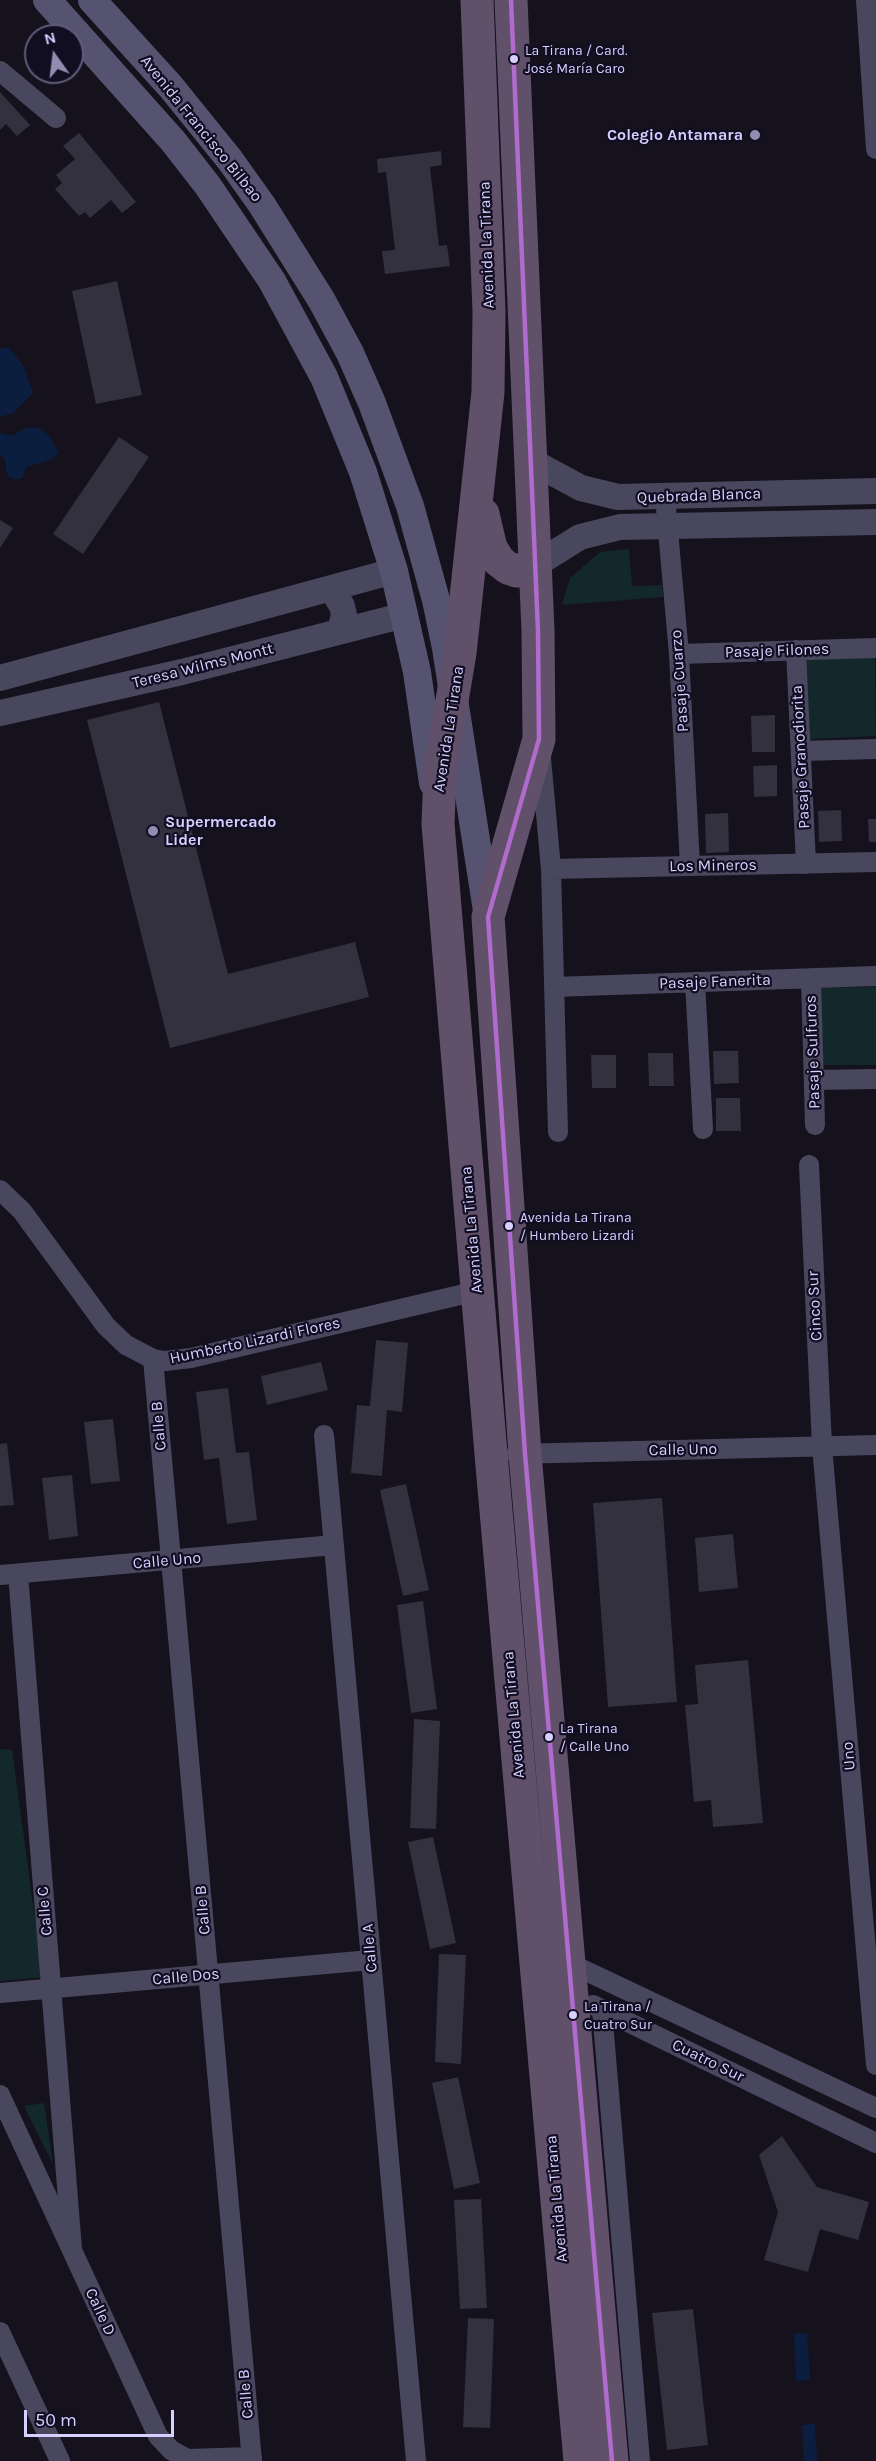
<!DOCTYPE html>
<html>
<head>
<meta charset="utf-8">
<style>
	body { margin:0 }
	#map { position:relative; width:876px; height:2461px; overflow:hidden; background:#15121d; font-family:Karla,sans-serif }
	canvas { display:block }
	.north { position:absolute; left:24px; top:24px; width:60px; height:60px; box-sizing:border-box; background:#120e22; border:2px solid #605b7a; border-radius:50%; rotate:346deg; font-size:16px; font-weight:700; line-height:24px; text-align:center; color:#d6cfff }
	.north::after { content:''; display:block; margin:auto; width:21px; height:27px; background:#928db0; clip-path:polygon(50% 0,100% 100%,50% 72%,0 100%) }
	.scale { position:absolute; left:24px; top:2410px; width:150px; height:27px; box-sizing:border-box; border:3px solid #d6cfff; border-top:0; padding-left:8px; font-size:18px; line-height:21px; white-space:nowrap; color:#d6cfff; -webkit-text-stroke:4px #120e22; paint-order:stroke }
</style>
</head>
<body>
<div id="map">
<canvas width="876" height="2461"></canvas>
<div class="north">N</div>
<div class="scale">50 m</div>
</div>
<script>
const context = document.querySelector('canvas').getContext('2d');
context.lineJoin = 'round';
function fillPath(path, color) {
  context.fillStyle = color;
  context.fill(path, 'evenodd');
}
function shape(rows) {
  const path = new Path2D();
  for (const r of rows) {
    path.moveTo(r[0], r[1]);
    for (let i = 2; i < r.length; i += 2) path.lineTo(r[i], r[i + 1]);
  }
  return path;
}
function trace(path, color, width, dash) {
  context.strokeStyle = color;
  context.lineWidth = width;
  context.lineCap = dash ? 'butt' : 'round';
  context.setLineDash(dash || []);
  context.stroke(path);
}
function drawText(font, color, halo, rows, align = 'center') {
  context.font = font + ' Karla,sans-serif';
  context.lineWidth = 4.5;
  context.setLineDash([]);
  context.textBaseline = 'middle';
  context.strokeStyle = halo;
  context.fillStyle = color;
  for (const [text, x, y, turn = 0] of rows) {
    context.save();
    context.translate(x, y);
    context.rotate((+turn || 0) * Math.PI / 180);
    context.textAlign = isNaN(turn) ? turn : align;
    if (halo) context.strokeText(text, 0, 0);
    context.fillText(text, 0, 0);
    context.restore();
  }
}
fillPath(shape([
	[629,549,632,586,662,585,663,597,562,605,570,578,600,552],
	[875,657,876,736,810,739,806,660],
	[876,987,876,1065,822,1065,821,988],
	[0,1749,12,1750,43,1977,0,1981],
	[44,2103,53,2164,24,2106]
]), '#12282a');
fillPath(shape([
	[0,348,9,348,23,365,33,393,13,413,0,417],
	[25,428,39,428,51,438,58,452,53,459,26,467,22,478,15,480,8,476,4,457,0,456,0,433,12,436],
	[807,2333,810,2380,796,2381,794,2334],
	[815,2424,817,2461,804,2461,802,2425]
]), '#0c1e40');
fillPath(shape([
	[0,92,30,125,17,136,6,124,0,130],
	[79,133,136,202,122,213,111,200,90,218,85,212,79,216,55,189,62,183,56,175,75,159,63,146],
	[441,151,442,165,430,167,439,246,447,245,450,266,385,274,382,251,395,250,386,172,378,173,377,159],
	[117,281,142,395,96,404,72,291],
	[119,437,149,457,83,554,53,534],
	[0,520,13,528,0,548],
	[159,702,228,974,355,942,369,997,170,1048,87,720],
	[775,715,775,752,752,752,751,716],
	[777,765,777,796,754,797,753,766],
	[841,810,842,841,819,842,818,811],
	[728,813,729,852,706,853,705,814],
	[868,819,876,819,876,842,869,842],
	[713,1051,738,1051,739,1083,714,1084],
	[648,1053,673,1053,674,1086,649,1086],
	[591,1055,616,1055,616,1088,592,1088],
	[716,1098,740,1098,741,1131,716,1131],
	[376,1340,408,1343,402,1412,387,1410,382,1476,351,1473,357,1405,370,1406],
	[321,1362,328,1390,267,1405,261,1376],
	[228,1388,236,1453,249,1452,257,1520,227,1524,219,1458,204,1460,196,1392],
	[113,1419,120,1481,91,1484,84,1422],
	[7,1443,14,1505,0,1506,0,1444],
	[72,1475,78,1536,49,1540,42,1478],
	[406,1484,429,1590,403,1596,380,1490],
	[662,1498,677,1702,608,1707,593,1503],
	[733,1534,738,1588,699,1592,695,1538],
	[423,1601,437,1709,411,1713,397,1605],
	[748,1660,763,1823,713,1827,711,1800,694,1802,685,1705,698,1704,695,1665],
	[414,1719,440,1721,436,1829,410,1828],
	[433,1837,456,1943,430,1949,408,1842],
	[439,1954,466,1955,461,2064,435,2062],
	[458,2077,480,2183,454,2189,432,2083],
	[782,2136,817,2187,869,2202,858,2240,820,2229,808,2272,764,2260,778,2212,759,2155],
	[481,2199,487,2308,460,2309,454,2200],
	[693,2309,708,2445,667,2450,652,2313],
	[468,2318,494,2319,490,2428,463,2427]
]), '#333040');
trace(shape([
	[866,0,876,149],
	[0,71,56,118],
	[665,497,679,654,690,866],
	[796,650,806,864],
	[679,654,876,648],
	[801,751,876,749],
	[541,758,551,869,558,1132],
	[551,869,876,862],
	[811,978,815,1125],
	[695,982,703,1129],
	[554,987,876,976],
	[814,1080,876,1079],
	[809,1165,822,1446,876,2065],
	[0,1190,22,1211,106,1326,126,1345,153,1359,165,1361,191,1358,477,1291],
	[153,1359,252,2461],
	[324,1435,416,2461],
	[516,1454,876,1445],
	[18,1574,72,2249],
	[0,1575,334,1545],
	[569,1963,876,2108],
	[0,1993,371,1960],
	[593,2005,876,2143],
	[602,2010,640,2461],
	[0,2095,158,2436,171,2450,187,2459,252,2457],
	[0,2332,60,2461]
]), '#49475e', 20);
trace(shape([
	[531,461,581,488,618,497,876,491],
	[535,565,580,537,620,527,876,522],
	[328,589,334,593,342,606,344,615,340,631],
	[0,678,394,571],
	[0,713,182,672,405,615]
]), '#49475e', 26);
trace(shape([
	[47,0,173,141,208,186,272,281,324,377,363,472,394,571,417,672,433,783],
	[92,0,171,87,230,160,262,205,322,301,350,353,372,403,410,506,436,600,446,648,488,917]
]), '#565371', 28);
trace(shape([
	[477,0,489,312,488,392,460,653,440,772,438,824,491,1454,580,2461],
	[511,0,538,631,539,739,488,917,525,1454,612,2461],
	[483,514,491,548,499,561,508,568,517,571,535,565]
]), '#61506a', 33);
trace(shape([
	[511,0,538,631,539,739,488,917,525,1454,612,2461]
]), '#b06ccc', 4.5);
for (const [x, y, r, color] of [
	[514,59,5,"#d6cfff"],
	[755,135,6,"#928db0"],
	[153,831,6,"#928db0"],
	[509,1226,5,"#d6cfff"],
	[549,1737,5,"#d6cfff"],
	[573,2015,5,"#d6cfff"]
]) {
  const dot = new Path2D();
  dot.arc(x, y, r, 0, 2 * Math.PI);
  context.fillStyle = color;
  context.fill(dot);
  trace(dot, '#120e22', 2);
}
drawText('14px', '#d6cfff', '#120e22', [
	["La Tirana / Card.",525,51],
	["José María Caro",525,69],
	["Avenida La Tirana",520,1218],
	["/ Humbero Lizardi",520,1236],
	["La Tirana",560,1729],
	["/ Calle Uno",560,1747],
	["La Tirana /",584,2007],
	["Cuatro Sur",584,2025]
], 'left');
drawText('16px', '#d6cfff', '#120e22', [
	["Avenida Francisco Bilbao",201,129,51],
	["Avenida La Tirana",487,245,-92],
	["Quebrada Blanca",699,496,-2],
	["Pasaje Filones",777,651,-2],
	["Teresa Wilms Montt",203,666,-14],
	["Pasaje Cuarzo",680,681,-94],
	["Avenida La Tirana",449,729,-81],
	["Pasaje Granodiorita",801,757,-93],
	["Los Mineros",713,866,-1],
	["Pasaje Fanerita",715,982,-2],
	["Pasaje Sulfuros",813,1052,-92],
	["Avenida La Tirana",472,1230,-95],
	["Cinco Sur",815,1306,-93],
	["Humberto Lizardi Flores",255,1341,-12],
	["Calle B",159,1426,-95],
	["Calle Uno",683,1450,-1],
	["Calle Uno",167,1561,-5],
	["Avenida La Tirana",514,1715,-95],
	["Uno",849,1756,-95],
	["Calle B",203,1910,-95],
	["Calle C",45,1911,-95],
	["Calle A",370,1948,-95],
	["Calle Dos",186,1977,-5],
	["Cuatro Sur",708,2061,26],
	["Avenida La Tirana",557,2199,-95],
	["Calle D",100,2312,65],
	["Calle B",246,2394,-95]
]);
drawText('bold 16px', '#d6cfff', '#120e22', [
	["Colegio Antamara",743,135],
	["Supermercado",165,822,"left"],
	["Lider",165,840,"left"]
], 'right');
</script>
</body>
</html>
